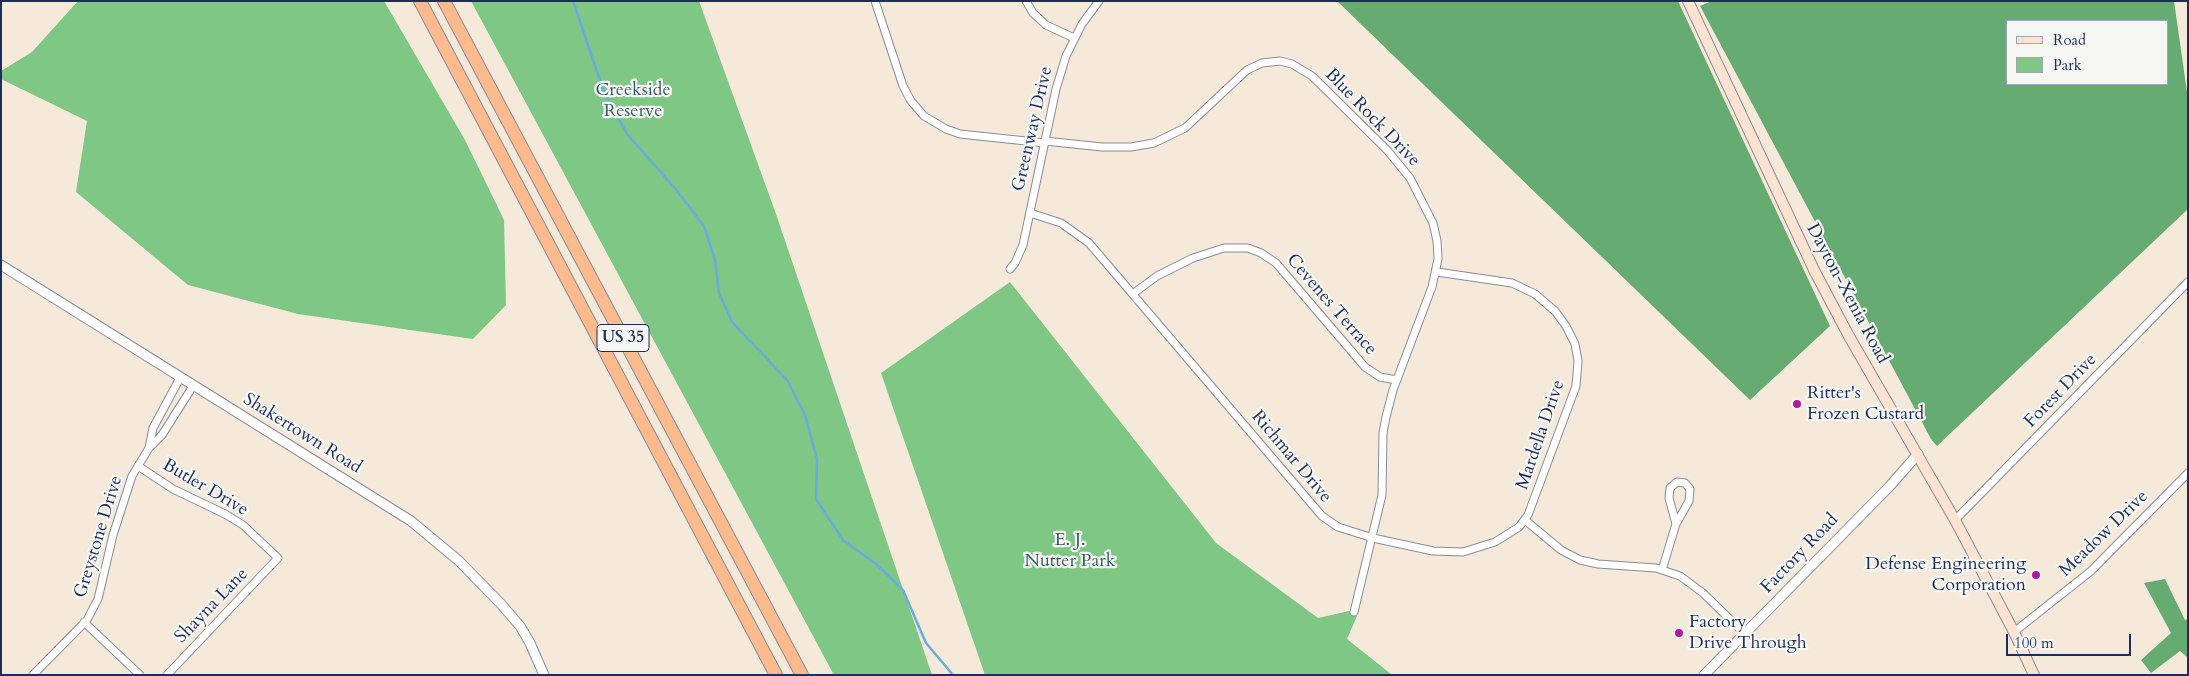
<!DOCTYPE html>
<html>
<head>
<meta charset="utf-8">
<style>
	body { margin:0 }
	#map { position:relative; width:2189px; height:676px; overflow:hidden; background:#f5e9d9; font-family:Cardo,serif }
	canvas { display:block }
	.frame { position:absolute; inset:0; border:2px solid #1b2f5e; pointer-events:none }
	.legend { position:absolute; left:2006px; top:20px; width:162px; height:65px; box-sizing:border-box; background:#f6f6f2; border:1px solid #9ea6b7; margin:0; padding:6px 9px; list-style:none; font-size:15px; color:#1b2f5e }
	.legend li { display:flex; align-items:center; gap:10px; height:25px }
	.legend b { width:25px; border:1px solid #9ea6b7 }
	.scale { position:absolute; left:2006px; top:634px; width:125px; height:22px; box-sizing:border-box; border:2px solid #1b2f5e; border-top:0; padding-left:6px; font-size:15px; line-height:18px; white-space:nowrap; color:#1b2f5e; -webkit-text-stroke:4px #f6f6f2; paint-order:stroke }
</style>
</head>
<body>
<div id="map">
<canvas width="2189" height="676"></canvas>
<div class="frame"></div>
<ul class="legend">
<li><b style="height:6px;background:#fee3d1"></b>Road</li>
<li><b style="height:14px;background:#7ec784"></b>Park</li>
</ul>
<div class="scale">100 m</div>
</div>
<script>
const context = document.querySelector('canvas').getContext('2d');
context.lineJoin = 'round';
function fillPath(path, color) {
  context.fillStyle = color;
  context.fill(path, 'evenodd');
}
function shape(rows) {
  const path = new Path2D();
  for (const r of rows) {
    path.moveTo(r[0], r[1]);
    for (let i = 2; i < r.length; i += 2) path.lineTo(r[i], r[i + 1]);
  }
  return path;
}
function trace(path, color, width, dash) {
  context.strokeStyle = color;
  context.lineWidth = width;
  context.lineCap = dash ? 'butt' : 'round';
  context.setLineDash(dash || []);
  context.stroke(path);
}
function drawText(font, color, halo, rows, align = 'center') {
  context.font = font + ' Cardo,serif';
  context.lineWidth = 4.5;
  context.setLineDash([]);
  context.textBaseline = 'middle';
  context.strokeStyle = halo;
  context.fillStyle = color;
  for (const [text, x, y, turn = 0] of rows) {
    context.save();
    context.translate(x, y);
    context.rotate((+turn || 0) * Math.PI / 180);
    context.textAlign = isNaN(turn) ? turn : align;
    if (halo) context.strokeText(text, 0, 0);
    context.fillText(text, 0, 0);
    context.restore();
  }
}
fillPath(shape([
	[78,1,384,1,465,140,504,220,506,305,473,339,298,314,188,285,76,192,87,121,1,79,1,71,32,52],
	[471,1,699,1,776,214,932,675,834,675],
	[1010,282,1216,543,1318,618,1349,611,1357,616,1347,639,1391,674,985,675,881,373]
]), '#7ec784');
fillPath(shape([
	[1337,1,1678,1,1830,326,1750,400],
	[1712,1,2174,1,2188,99,2188,209,1937,446,1931,439,1700,6],
	[2008,21,2168,21,2168,84,2008,84],
	[2165,579,2185,620,2188,619,2188,658,2180,651,2151,673,2141,660,2171,633,2144,583]
]), '#66ac72');
trace(shape([
	[573,1,604,92,627,134,674,187,704,226,715,260,719,293,732,322,787,380,805,415,817,459,816,499,843,540,876,564,903,590,926,643,953,675]
]), '#69adde', 2.5);
const minor = shape([
	[875,1,903,86,911,101,924,116,946,129,960,134,1045,143],
	[1026,1,1033,13,1046,25,1074,38],
	[1045,141,1102,147,1131,147,1154,143,1185,128,1247,70,1262,63,1280,61,1292,64,1312,76,1387,150,1410,178,1433,223,1437,241,1438,259,1432,287,1393,390,1386,417,1383,433,1382,495,1354,612],
	[1030,213,1061,223,1089,243,1322,516,1338,527,1373,538,1433,551,1463,552,1495,542,1519,527,1528,515,1576,386,1578,361,1575,344,1566,326,1555,311,1535,294,1512,283,1437,272],
	[1010,269,1015,263,1023,245,1056,89,1066,56,1082,24,1099,1],
	[1134,293,1157,276,1193,258,1224,248,1248,248,1261,253,1276,263,1365,367,1380,377,1397,380],
	[149,448,153,428,180,378],
	[138,466,173,489,225,514,243,525,278,558,167,675],
	[1525,520,1561,550,1580,560,1598,564,1656,568,1680,576,1703,593,1745,634],
	[1955,520,2188,282],
	[1662,570,1676,524,1689,501,1690,489,1685,483,1677,482,1670,488,1669,498,1676,524],
	[84,622,140,675],
	[2014,632,2091,571,2188,473],
	[33,675,87,620,98,599,113,535,132,476,149,448,162,435,193,386]
]);
const tertiary = shape([
	[1,265,411,521,459,561,501,604,520,626,530,643,544,675],
	[1704,675,1889,487,1918,454]
]);
const secondary = shape([
	[1688,1,1815,272,1850,338,1955,520,2014,632,2034,675]
]);
const motorway = shape([
	[420,1,776,675],
	[444,1,802,675]
]);
trace(minor, '#888c9c', 9);
trace(tertiary, '#888c9c', 11);
trace(secondary, '#888c9c', 12);
trace(motorway, '#888c9c', 14);
trace(minor, '#fff', 7);
trace(tertiary, '#fff', 9);
trace(secondary, '#fee3d1', 10);
trace(motorway, '#fcba8d', 12);
for (const [x, y, r, color] of [
	[1797,404,5,"#b5179e"],
	[2036,575,5,"#b5179e"],
	[1679,633,5,"#b5179e"]
]) {
  const dot = new Path2D();
  dot.arc(x, y, r, 0, 2 * Math.PI);
  context.fillStyle = color;
  context.fill(dot);
  trace(dot, '#f6f6f2', 2);
}
for (const [x, y, w] of [
	[623,338,52]
]) {
  const box = new Path2D();
  box.roundRect(x - w / 2, y - 13.5, w, 27, 4);
  context.fillStyle = '#f6f6f2';
  context.fill(box);
  trace(box, '#1b2f5e', 1);
}
drawText('bold 16px', '#1b2f5e', null, [
	["US 35",623,338]
]);
drawText('18px', '#395d69', '#f6f6f2', [
	["Creekside",633,91],
	["Reserve",633,112],
	["E. J.",1070,541],
	["Nutter Park",1070,562]
]);
drawText('18px', '#1b2f5e', '#f6f6f2', [
	["Blue Rock Drive",1372,118,46],
	["Greenway Drive",1033,129,-77],
	["Dayton-Xenia Road",1847,294,62],
	["Cevenes Terrace",1331,305,49],
	["Forest Drive",2061,391,-46],
	["Shakertown Road",302,434,32],
	["Mardella Drive",1541,435,-71],
	["Richmar Drive",1291,457,50],
	["Butler Drive",205,488,30],
	["Meadow Drive",2104,534,-44],
	["Greystone Drive",99,537,-73],
	["Factory Road",1800,554,-46],
	["Shayna Lane",212,606,-46]
]);
drawText('18px', '#1b2f5e', '#f6f6f2', [
	["Ritter's",1807,394],
	["Frozen Custard",1807,415],
	["Defense Engineering",2026,565,"right"],
	["Corporation",2026,586,"right"],
	["Factory",1689,623],
	["Drive Through",1689,644]
], 'left');
</script>
</body>
</html>
